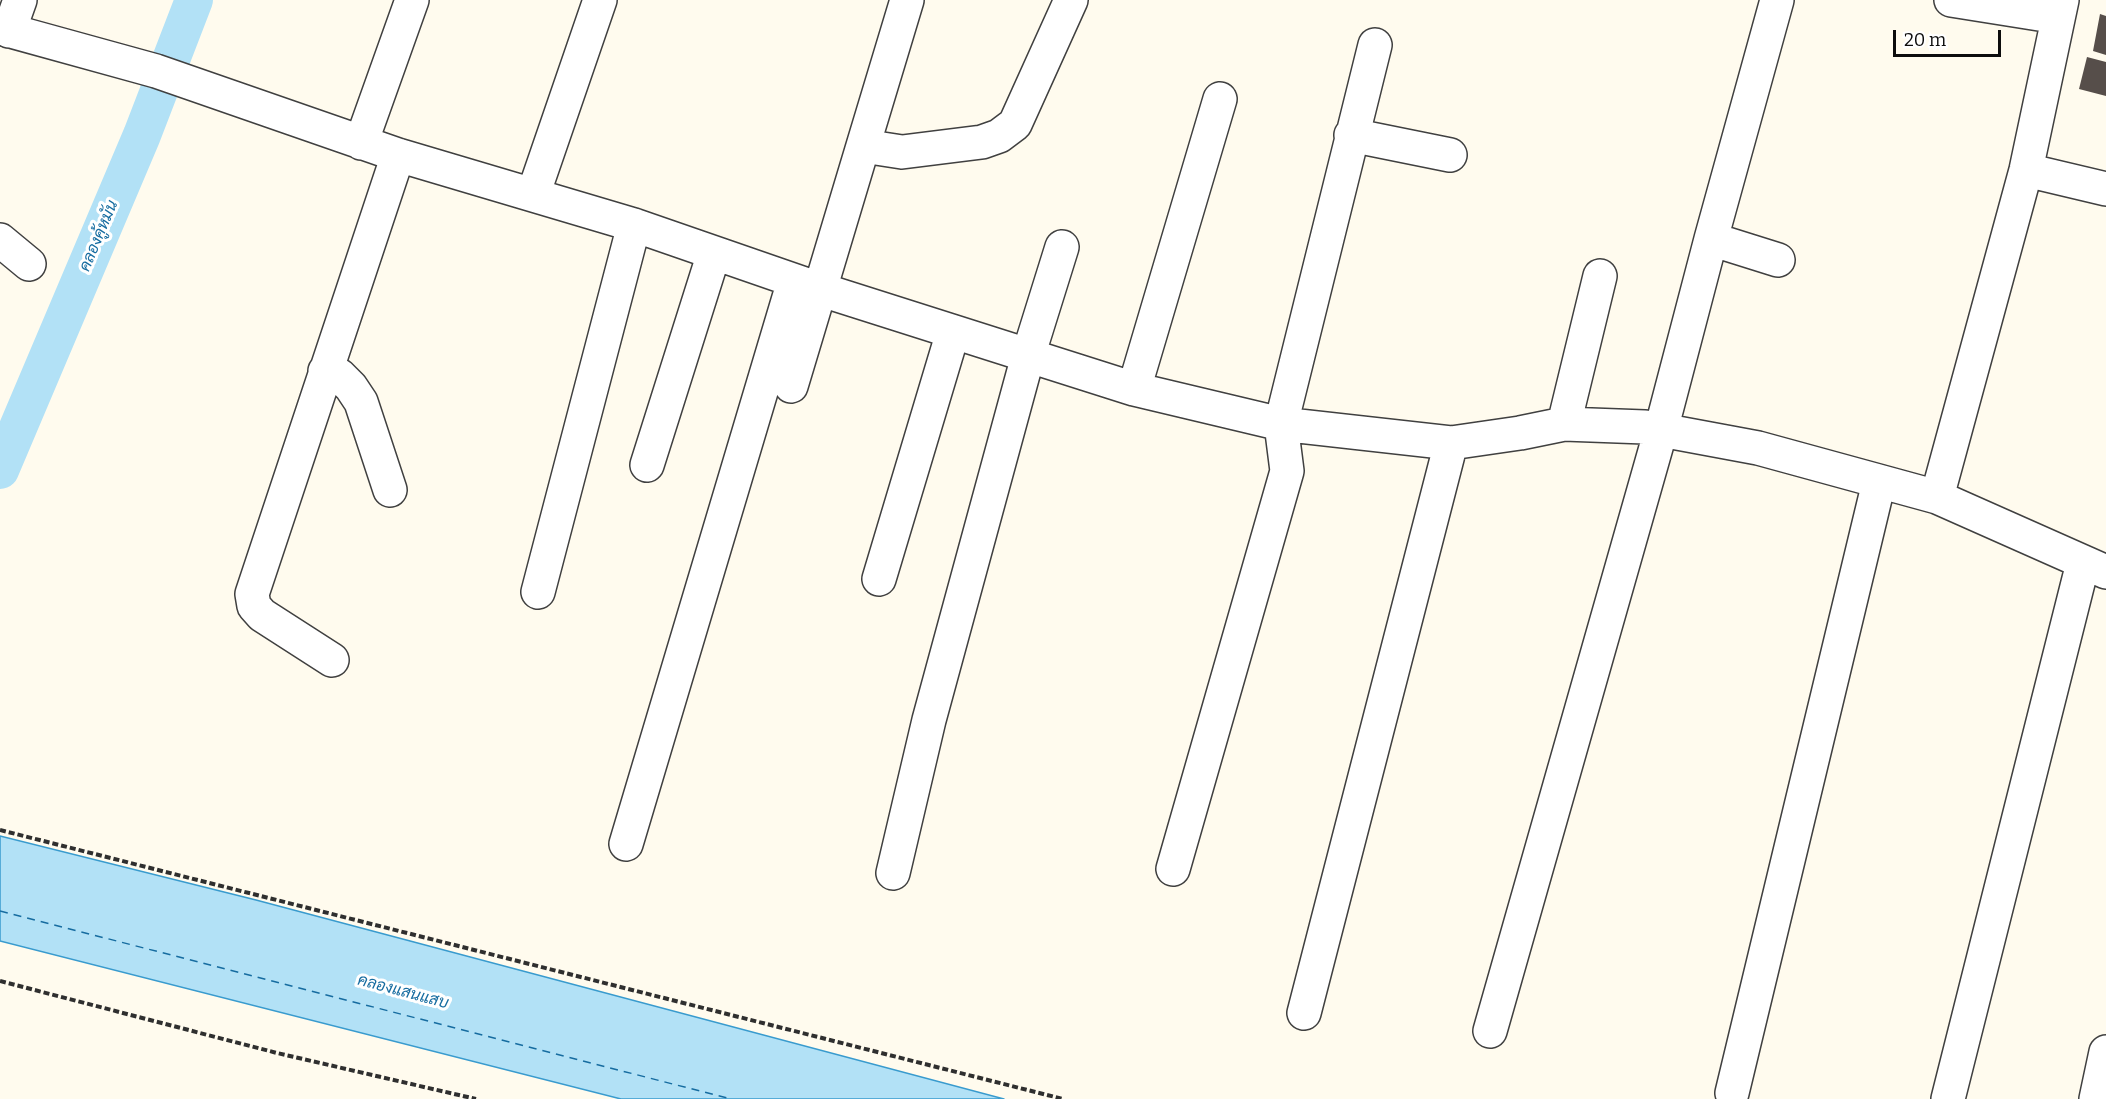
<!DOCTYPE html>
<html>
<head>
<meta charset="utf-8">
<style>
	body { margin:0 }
	#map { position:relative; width:2106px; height:1099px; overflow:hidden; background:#fffbee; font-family:Bitter,serif }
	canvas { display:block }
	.scale { position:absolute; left:1893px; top:30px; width:108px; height:27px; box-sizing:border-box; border:3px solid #0d0d0d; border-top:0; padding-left:8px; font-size:18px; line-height:21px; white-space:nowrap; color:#0d0d0d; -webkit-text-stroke:4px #fff; paint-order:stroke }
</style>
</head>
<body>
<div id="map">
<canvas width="2106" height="1099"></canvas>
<div class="scale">20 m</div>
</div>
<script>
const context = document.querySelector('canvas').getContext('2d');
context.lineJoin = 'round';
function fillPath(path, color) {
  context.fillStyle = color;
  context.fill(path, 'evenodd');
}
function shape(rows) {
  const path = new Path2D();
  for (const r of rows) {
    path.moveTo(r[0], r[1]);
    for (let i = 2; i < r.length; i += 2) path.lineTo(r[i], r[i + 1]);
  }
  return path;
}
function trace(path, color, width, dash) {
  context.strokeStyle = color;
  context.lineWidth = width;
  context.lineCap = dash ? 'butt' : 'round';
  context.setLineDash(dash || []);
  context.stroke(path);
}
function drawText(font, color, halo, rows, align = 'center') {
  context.font = font + ' Bitter,Sarabun,serif';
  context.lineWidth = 6;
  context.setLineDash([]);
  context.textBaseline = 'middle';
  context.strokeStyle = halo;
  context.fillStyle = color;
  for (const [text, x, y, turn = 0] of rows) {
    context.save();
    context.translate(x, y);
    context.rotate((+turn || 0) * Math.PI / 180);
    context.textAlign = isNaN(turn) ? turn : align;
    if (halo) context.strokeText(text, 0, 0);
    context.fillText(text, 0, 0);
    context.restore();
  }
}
const water = shape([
	[0,836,256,900,1004,1099,621,1099,0,941,0,836]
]);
fillPath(water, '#b2e1f6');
trace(water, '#399bce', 1.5);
trace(shape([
	[0,470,142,135,194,0]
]), '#b2e1f6', 38);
trace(shape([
	[0,911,731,1099]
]), '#166ca0', 1.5, [8, 6]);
fillPath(shape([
	[2100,14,2106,16,2106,55,2093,51],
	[2087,57,2106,62,2106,96,2079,89]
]), '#564e4a');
const minor = shape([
	[1951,0,2058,17],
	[0,28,156,71,398,155,634,225,819,289,1134,389,1281,424,1451,443,1520,433,1564,424,1645,427,1758,448,1937,497,2106,572],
	[9,31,20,0],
	[1351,135,1450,155],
	[361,143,412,0],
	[863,146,907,0],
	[2026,170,2106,189],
	[533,195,600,0],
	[1711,239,1777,0],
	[0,240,29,264],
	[325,371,339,375,351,387,361,402,390,490],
	[791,386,863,146,902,152,982,142,999,136,1015,124,1071,0],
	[1134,389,1220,99],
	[1564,424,1600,276],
	[647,465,714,253],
	[1937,497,2026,170,2062,0],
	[879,579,953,332],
	[538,592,634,225],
	[332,660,262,615,254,606,252,594,398,155],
	[626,844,794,281],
	[1173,869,1287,471,1281,424,1375,45],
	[893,873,929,720,1028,356,1062,247],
	[1304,1013,1451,443],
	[1490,1031,1661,430,1711,239,1778,260],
	[1732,1093,1879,482],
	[1948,1099,2083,563],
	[2096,1099,2106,1052]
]);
trace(minor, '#404040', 36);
trace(shape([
	[0,830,1063,1099],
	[0,981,277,1053,476,1099]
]), '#2f2f2f', 4, [6, 3]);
trace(minor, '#fff', 33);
drawText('italic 16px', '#166ca0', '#fff', [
	["คลองคู้หมัน",99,236,-67],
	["คลองแสนแสบ",403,992,15]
]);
</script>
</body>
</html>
